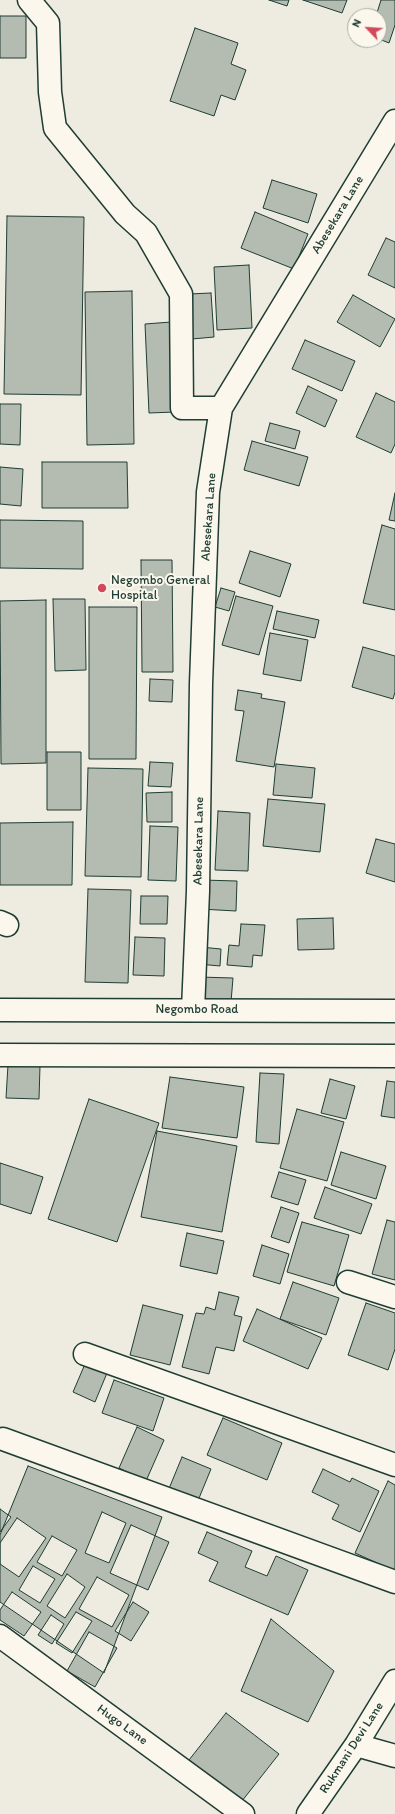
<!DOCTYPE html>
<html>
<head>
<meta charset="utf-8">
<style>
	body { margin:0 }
	#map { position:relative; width:395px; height:1814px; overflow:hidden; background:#eeece1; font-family:Itim,sans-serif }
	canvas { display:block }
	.north { position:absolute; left:347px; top:8px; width:40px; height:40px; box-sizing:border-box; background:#fbf7ec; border:1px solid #a3ada2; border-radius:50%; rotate:295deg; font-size:11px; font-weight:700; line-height:16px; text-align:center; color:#1f3d34 }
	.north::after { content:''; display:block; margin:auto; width:14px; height:18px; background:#d1495b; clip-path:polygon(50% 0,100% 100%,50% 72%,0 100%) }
</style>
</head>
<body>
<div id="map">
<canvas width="395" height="1814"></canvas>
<div class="north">N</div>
</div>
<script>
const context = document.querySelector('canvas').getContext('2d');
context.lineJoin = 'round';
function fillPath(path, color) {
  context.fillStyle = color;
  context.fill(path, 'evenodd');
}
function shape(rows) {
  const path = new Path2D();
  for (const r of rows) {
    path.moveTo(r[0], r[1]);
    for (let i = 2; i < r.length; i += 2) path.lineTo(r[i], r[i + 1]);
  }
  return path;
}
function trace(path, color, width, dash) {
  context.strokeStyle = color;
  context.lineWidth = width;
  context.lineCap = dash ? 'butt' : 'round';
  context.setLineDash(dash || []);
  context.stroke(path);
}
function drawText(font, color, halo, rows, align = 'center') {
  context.font = font + ' Itim,sans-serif';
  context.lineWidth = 4;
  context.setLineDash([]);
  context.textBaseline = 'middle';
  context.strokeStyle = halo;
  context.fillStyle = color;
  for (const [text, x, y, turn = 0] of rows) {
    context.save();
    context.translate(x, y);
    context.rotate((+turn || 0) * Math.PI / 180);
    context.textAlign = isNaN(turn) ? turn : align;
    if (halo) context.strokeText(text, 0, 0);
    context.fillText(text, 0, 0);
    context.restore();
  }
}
const building = shape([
	[269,0,289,0,287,6,269,0],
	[303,0,347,0,342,13,303,0],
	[381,0,395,0,395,25,389,43,379,39,379,16,376,16,381,0],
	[0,16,26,16,26,58,0,58,0,16],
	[195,28,238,43,231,64,246,70,235,100,221,95,214,116,170,101,195,28],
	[272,180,317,194,308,223,263,208,272,180],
	[255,212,308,234,294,269,241,248,255,212],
	[7,216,84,217,81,395,4,394,7,216],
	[386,238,395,242,395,288,368,275,386,238],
	[249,265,252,328,217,330,214,267,249,265],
	[132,291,134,444,87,445,85,292,132,291],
	[211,293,214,337,192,339,189,294,211,293],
	[353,295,395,319,380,347,337,322,353,295],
	[171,322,175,412,149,413,145,324,171,322],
	[305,340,355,361,342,391,292,369,305,340],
	[308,386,337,400,325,427,296,413,308,386],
	[376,393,395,402,395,444,391,453,356,437,376,393],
	[0,404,21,404,20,445,0,444,0,404],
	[270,423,300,431,295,449,265,441,270,423],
	[252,441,308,457,299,486,244,470,252,441],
	[42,462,127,462,128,508,42,508,42,462],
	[0,467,23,469,21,506,0,504,0,467],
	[395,493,395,521,389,520,395,493],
	[0,520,83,521,83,569,0,568,0,520],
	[382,525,395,529,395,610,363,603,382,525],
	[250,551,291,564,280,597,239,583,250,551],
	[141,560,172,560,173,672,142,672,141,560],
	[221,588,235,592,229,611,215,607,221,588],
	[236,596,273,606,259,655,222,645,236,596],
	[53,599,85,599,86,670,55,671,53,599],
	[46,600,46,763,1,764,0,601,46,600],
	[89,607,137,607,136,759,89,759,89,607],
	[277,611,319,620,315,638,273,629,277,611],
	[270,633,308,640,301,681,263,674,270,633],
	[363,647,395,656,395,692,393,699,352,687,363,647],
	[150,679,173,680,172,702,149,701,150,679],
	[238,690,262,694,261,698,285,702,274,767,236,761,244,711,235,710,238,690],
	[47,752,81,752,81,810,47,810,47,752],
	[150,762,173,763,171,787,148,786,150,762],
	[276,764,315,768,312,798,273,795,276,764],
	[88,768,143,769,141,877,85,876,88,768],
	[172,792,172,822,147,822,146,793,172,792],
	[268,799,325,804,320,852,263,846,268,799],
	[218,811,250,813,248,871,215,870,218,811],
	[73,822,72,885,0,885,0,823,73,822],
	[150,826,178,827,176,881,148,880,150,826],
	[376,839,395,844,395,882,366,873,376,839],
	[202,880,237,881,236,911,200,909,202,880],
	[88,889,131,890,128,983,85,982,88,889],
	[141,896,168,896,167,924,140,924,141,896],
	[333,918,334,949,298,950,297,919,333,918],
	[241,924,265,925,262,956,253,955,252,967,227,965,229,945,239,946,241,924],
	[135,937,165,938,164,976,133,975,135,937],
	[200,947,221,949,220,966,198,964,200,947],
	[199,977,233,978,231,1002,198,1001,199,977],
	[8,1065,40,1066,39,1099,6,1098,8,1065],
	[260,1073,284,1074,279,1144,256,1142,260,1073],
	[170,1077,244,1087,237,1138,162,1128,170,1077],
	[330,1079,355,1086,346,1119,321,1113,330,1079],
	[387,1081,395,1082,395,1118,381,1116,387,1081],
	[89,1099,159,1123,117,1242,48,1219,89,1099],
	[297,1109,344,1122,327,1181,280,1168,297,1109],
	[157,1131,237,1146,222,1232,141,1217,157,1131],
	[341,1152,386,1166,376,1199,331,1185,341,1152],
	[0,1163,43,1177,31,1214,0,1204,0,1163],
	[279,1172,306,1180,298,1205,271,1197,279,1172],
	[325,1187,372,1204,361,1234,314,1218,325,1187],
	[281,1207,299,1213,289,1243,271,1237,281,1207],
	[387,1220,395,1222,395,1280,372,1274,387,1220],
	[302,1222,349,1235,334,1286,287,1272,302,1222],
	[187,1233,224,1241,217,1274,180,1266,187,1233],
	[262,1245,289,1254,280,1284,253,1276,262,1245],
	[293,1282,339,1298,326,1335,280,1319,293,1282],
	[219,1292,239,1297,234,1315,242,1317,234,1351,216,1347,209,1374,182,1367,196,1313,204,1314,206,1307,215,1310,219,1292],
	[366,1303,395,1313,395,1349,388,1370,348,1355,366,1303],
	[143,1305,183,1315,170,1365,130,1355,143,1305],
	[257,1309,322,1338,308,1369,243,1341,257,1309],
	[85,1364,107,1373,95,1402,73,1392,85,1364],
	[114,1380,164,1398,153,1431,102,1413,114,1380],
	[223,1418,282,1443,267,1480,207,1455,223,1418],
	[137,1427,164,1440,146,1481,119,1468,137,1427],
	[182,1457,211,1469,197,1503,168,1491,182,1457],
	[28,1466,162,1517,104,1673,0,1602,0,1535,28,1466],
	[323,1469,350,1482,352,1478,379,1491,360,1532,332,1519,339,1505,312,1492,323,1469],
	[388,1481,395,1485,395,1571,355,1553,388,1481],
	[0,1509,11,1517,0,1532,0,1509],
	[102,1512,126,1523,109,1563,85,1553,102,1512],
	[17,1518,46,1538,19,1577,0,1564,0,1543,17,1518],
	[131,1525,169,1542,148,1590,110,1573,131,1525],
	[207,1532,252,1551,245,1567,267,1576,276,1556,308,1570,288,1615,209,1581,218,1562,198,1553,207,1532],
	[52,1536,77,1550,62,1576,37,1562,52,1536],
	[33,1566,55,1579,40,1603,19,1590,33,1566],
	[67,1574,85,1587,65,1618,47,1606,67,1574],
	[97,1577,129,1595,112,1627,79,1609,97,1577],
	[12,1592,41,1612,24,1636,0,1620,0,1610,12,1592],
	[133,1602,149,1612,131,1641,115,1631,133,1602],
	[76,1612,92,1621,72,1653,56,1643,76,1612],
	[51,1615,64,1624,52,1644,38,1635,51,1615],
	[271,1619,334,1671,308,1722,241,1691,271,1619],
	[89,1632,117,1648,95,1687,67,1671,89,1632],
	[226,1713,279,1754,242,1801,189,1760,226,1713]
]);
fillPath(building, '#b4bbb0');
trace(building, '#1f3d34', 1);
const minor = shape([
	[29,0,48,23,50,92,55,128,125,214,146,233,181,294,182,408,221,408],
	[0,922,7,925],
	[193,1010,198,891,201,684,208,492,221,408,395,121],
	[348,1282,395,1297],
	[85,1354,395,1465],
	[3,1439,395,1582],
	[0,1636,243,1814],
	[356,1745,395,1756],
	[308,1814,356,1745,395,1681]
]);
const highway = shape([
	[0,1010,395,1011],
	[0,1055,395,1056]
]);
trace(minor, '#1f3d34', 25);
trace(highway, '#1f3d34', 25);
trace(minor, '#fbf7ec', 22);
trace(highway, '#fbf7ec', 22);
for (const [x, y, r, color] of [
	[102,588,5,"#d1495b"]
]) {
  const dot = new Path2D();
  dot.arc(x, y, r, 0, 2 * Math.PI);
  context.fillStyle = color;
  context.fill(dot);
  trace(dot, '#fbf7ec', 1.5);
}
drawText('13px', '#1f3d34', '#fbf7ec', [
	["Abesekara Lane",338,215,-59],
	["Abesekara Lane",209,517,-86],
	["Abesekara Lane",199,841,-89],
	["Negombo Road",197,1010],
	["Hugo Lane",122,1725,36],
	["Rukmani Devi Lane",352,1748,-57]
]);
drawText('13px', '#1f3d34', '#fbf7ec', [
	["Negombo General",111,581],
	["Hospital",111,596]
], 'left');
</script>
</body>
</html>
